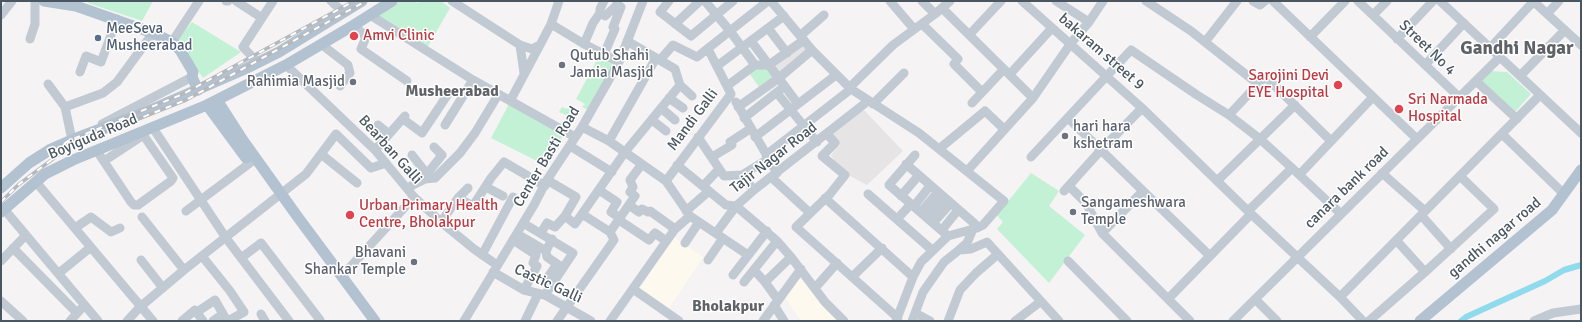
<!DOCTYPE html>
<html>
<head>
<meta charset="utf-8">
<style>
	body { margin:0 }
	#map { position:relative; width:1582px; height:322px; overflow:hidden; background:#f5f3f3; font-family:Signika,sans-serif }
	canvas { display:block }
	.frame { position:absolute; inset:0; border:2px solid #4a5661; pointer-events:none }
</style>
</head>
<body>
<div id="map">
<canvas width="1582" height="322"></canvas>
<div class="frame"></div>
</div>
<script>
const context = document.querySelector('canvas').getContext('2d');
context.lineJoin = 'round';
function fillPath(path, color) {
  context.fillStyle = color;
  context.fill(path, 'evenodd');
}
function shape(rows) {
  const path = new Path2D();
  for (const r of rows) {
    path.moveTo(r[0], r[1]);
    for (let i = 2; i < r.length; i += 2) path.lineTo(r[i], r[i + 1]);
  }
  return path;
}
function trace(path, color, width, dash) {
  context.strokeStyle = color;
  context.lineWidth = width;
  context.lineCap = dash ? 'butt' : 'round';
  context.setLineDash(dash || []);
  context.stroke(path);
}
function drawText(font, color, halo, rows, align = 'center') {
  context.font = font + ' Signika,sans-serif';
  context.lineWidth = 3;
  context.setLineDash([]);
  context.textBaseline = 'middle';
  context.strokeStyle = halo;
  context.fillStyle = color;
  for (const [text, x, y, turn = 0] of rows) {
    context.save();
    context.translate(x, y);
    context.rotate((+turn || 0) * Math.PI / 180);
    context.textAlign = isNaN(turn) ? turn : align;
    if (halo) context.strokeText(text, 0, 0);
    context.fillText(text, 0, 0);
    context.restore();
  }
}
fillPath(shape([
	[674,237,703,257,669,308,640,288],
	[802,275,826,310,838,321,801,321,784,296]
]), '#fdf9ef');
fillPath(shape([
	[802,44,808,51,780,75,774,68],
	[862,108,903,151,867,185,850,176,834,160,831,155,840,145,831,133]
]), '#e6e4e5');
fillPath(shape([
	[89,1,153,1,142,21,88,3],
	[389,1,415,1,417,3,420,1,441,1,450,8,427,48,377,17],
	[192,22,241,52,203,78,177,40],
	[598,58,607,59,614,63,590,111,582,107,585,104,576,99],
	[758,67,768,67,775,76,759,87,749,73],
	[1490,71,1507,72,1531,94,1514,113,1480,82],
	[509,104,564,134,545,165,491,138],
	[570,105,579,110,570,128,563,127,568,116,559,112,562,107,567,109],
	[1031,173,1059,191,1049,206,1085,235,1049,283,997,229,1003,222,997,215]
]), '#c3f1d5');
trace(shape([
	[1461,321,1466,317,1545,281,1564,270,1581,265]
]), '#90daee', 6);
trace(shape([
	[226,1,228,1],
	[236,1,262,18],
	[331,1,343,12],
	[452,1,520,45,524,73],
	[669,1,660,12,691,36,733,1],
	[705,1,730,31,755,65],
	[771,1,812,50,851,89,919,133,1004,201,983,225,977,228,948,236,921,262,913,277,896,321],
	[890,1,914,29],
	[922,1,935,14],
	[1022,1,1142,108,1248,211,1340,297,1363,321],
	[1056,1,1089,22],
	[1146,1,1191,31,1258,84,1262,79,1268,79,1331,141],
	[1253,1,1260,5,1265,1],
	[1273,1,1417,139],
	[1358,1,1460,98],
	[1440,1,1581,133],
	[1533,1,1581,45],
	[942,8,1033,98],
	[600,13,600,9,604,1],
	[1547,14,1559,1],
	[1,15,12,1],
	[370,15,473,80,575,137],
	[1373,15,1387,1],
	[551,24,584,44,619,62],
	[675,24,700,1],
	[922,24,958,59,954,64,982,92],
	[354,25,366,37,361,49,407,81],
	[768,28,787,53],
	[969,35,1001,1],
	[800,36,824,15],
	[1310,37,1345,1],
	[30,39,35,24,35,1],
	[1397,39,1433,1],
	[751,41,798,104],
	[172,42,199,1],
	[1205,42,1237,1],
	[321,44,348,65,350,73,340,86],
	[584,44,593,23,600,13,605,16,616,6,618,1],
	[520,45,532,49,540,45,551,24,559,1],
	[1490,48,1534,1],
	[604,54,615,29,613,27,621,7],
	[660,60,673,45,697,57,768,1],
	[257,62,243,47,273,1],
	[286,65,375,150,414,197,441,222,474,249,497,265],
	[1425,65,1464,23],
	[717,66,784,16],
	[80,72,86,56,101,62,117,19],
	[1010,74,1052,28],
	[1520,76,1565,30],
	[1476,81,1517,119],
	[48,84,65,107,72,140],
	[680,85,692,96],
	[727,86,755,65,769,65,804,40],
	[849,88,893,45,935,14,950,1],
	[777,93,817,142],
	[669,98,683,108],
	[510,101,540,45],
	[736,102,777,173],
	[972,103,1004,69],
	[873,104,904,73],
	[65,107,103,93,117,82,153,33],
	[738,107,779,78,812,50],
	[661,108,675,120],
	[1229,115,1258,84],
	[744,118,781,89],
	[1068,118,1210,256],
	[403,119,422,133,448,94],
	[652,120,666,131],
	[102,124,192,77],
	[378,125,389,134],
	[445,125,473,80],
	[582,127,609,141,666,181,690,216,748,255],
	[153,128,226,238,289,321],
	[827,134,835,143,822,156,845,175,830,194,796,227,898,318],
	[1502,134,1564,194],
	[698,137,724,176,742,175,768,159],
	[755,137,836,75],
	[609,141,656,58],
	[570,146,612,172],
	[939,149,985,111,1004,129],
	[375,150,405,116],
	[97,151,131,202,134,205,138,205,171,181,173,178,144,136,142,136,104,161],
	[321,154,357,183],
	[412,155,427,174],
	[766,155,851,89],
	[915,155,889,185,948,236],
	[712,157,732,145,730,142,750,129],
	[1031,157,1131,50,1197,95,1229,115,1260,139,1292,168,1341,214],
	[906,164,975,224,977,228],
	[677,165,726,205,736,206,754,190,868,101],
	[967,171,1033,98,1071,43,1089,22,1103,1],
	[1382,173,1425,211],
	[1300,174,1373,97],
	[742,175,754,190],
	[771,177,810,213],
	[425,179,427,174,442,155,434,147],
	[666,181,731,94,708,49],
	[1217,181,1295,105],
	[36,182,153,321],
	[703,186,719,169],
	[1069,186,1086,203,1102,233],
	[486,187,503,196],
	[407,188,425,179,435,178,460,153,475,133,498,95],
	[599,190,617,202,611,212,620,218],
	[1064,191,1101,150,1142,108],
	[1143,191,1102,233,1190,321],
	[868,194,932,250],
	[901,196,919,175],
	[458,198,468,188],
	[825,198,913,277],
	[629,205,639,212,642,209,648,212,650,211,675,229],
	[914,206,930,186],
	[4,209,98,321],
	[186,211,250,163],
	[686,211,709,191],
	[1248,211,1292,168],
	[921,212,938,192],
	[1421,215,1451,249],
	[565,216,575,224,625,152,680,85,675,69,627,41],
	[142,217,184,270],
	[927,218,945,198],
	[897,219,911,204],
	[619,220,649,240,655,233,666,241],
	[441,222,458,198,473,206,491,178,504,162,545,186],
	[523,223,573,253,545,295],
	[933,223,951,203],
	[75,228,91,217,111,232,120,228],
	[942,230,958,210],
	[610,232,635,196,630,192,633,187,630,180,642,164],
	[541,233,547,223,555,227,565,216,576,197,547,180],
	[716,233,736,206,777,241,791,257,825,302,844,321],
	[517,234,546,251],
	[552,239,546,251,547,257,563,268],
	[513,240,536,255,533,263,537,266,524,290],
	[1396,240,1425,272],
	[685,243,699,222],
	[13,248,77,313],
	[959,250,967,243,973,229],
	[482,255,513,197],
	[202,256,230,291,244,312,228,321],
	[241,258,261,243,320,320,318,321],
	[141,260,163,288],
	[708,260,723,238],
	[1,261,26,235],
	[1068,261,1127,321],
	[754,270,765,282,778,300],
	[493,272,524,290,545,295,591,321],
	[59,273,91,247],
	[733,275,767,231],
	[342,276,414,197],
	[548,277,557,264],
	[852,277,882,248],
	[744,282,777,241],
	[765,282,791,257],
	[815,288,837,263],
	[633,289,679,321],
	[1340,297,1540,95],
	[1168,299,1251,214],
	[1255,299,1277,321],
	[1,301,23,321],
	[774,305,784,321],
	[197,312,215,300,227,321],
	[915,313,930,321],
	[261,314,265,321],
	[70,321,81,309],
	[127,321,140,307,184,270,306,174,336,134,371,168,386,163],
	[182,321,195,310,203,321],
	[213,321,223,314],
	[464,321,534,205,547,180,582,127,619,62,643,1],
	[525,321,538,294],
	[557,321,614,240,610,232,582,214],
	[610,321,675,229,690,216],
	[763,321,801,269],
	[912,321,923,292,944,262,959,250,971,249,987,242,1059,321],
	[948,321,960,290,976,273,998,254],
	[1015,321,1040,302],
	[1233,321,1500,57],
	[1369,321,1425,272,1494,209,1460,176],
	[1534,321,1553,313,1581,309]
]), '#c1cad2', 9);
trace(shape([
	[44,1,76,6,153,33,172,42,180,50,193,72],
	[193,72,192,77,198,90],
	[217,100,242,139,297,216,375,321],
	[207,105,246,158],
	[1,188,29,163,51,149,74,139,148,111,245,69,279,52,362,1],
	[1,212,45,174,73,160,207,105,286,65,354,25,392,1],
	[1420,321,1552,210,1581,170]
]), '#b3c2d1', 11);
const rail = shape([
	[54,151,68,141,183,94,354,1],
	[1,202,18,185,70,146,186,100,366,1]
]);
trace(rail, '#b5b8bd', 3.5);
trace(rail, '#fff', 2, [6]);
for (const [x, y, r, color] of [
	[354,36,5,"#e0444e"],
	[98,38,4,"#5c6f8a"],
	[562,65,4,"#6b7280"],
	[353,82,4,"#6b7280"],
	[1338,85,5,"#e0444e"],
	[1399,109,5,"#e0444e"],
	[1065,136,4,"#6b7280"],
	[1073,212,4,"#6b7280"],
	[350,215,5,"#e0444e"],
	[414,262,4,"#6b7280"]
]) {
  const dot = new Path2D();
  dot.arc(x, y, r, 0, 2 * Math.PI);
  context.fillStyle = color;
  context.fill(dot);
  trace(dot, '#fff', 1.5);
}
drawText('15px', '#4e5e75', '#fff', [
	["MeeSeva",106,29],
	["Musheerabad",106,46]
], 'left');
drawText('15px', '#be3a42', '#fff', [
	["Amvi Clinic",363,36],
	["Sarojini Devi",1329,76,"right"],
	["EYE Hospital",1329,93,"right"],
	["Sri Narmada",1408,100],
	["Hospital",1408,117],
	["Urban Primary Health",359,206],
	["Centre, Bholakpur",359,223]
], 'left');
drawText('15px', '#4a5661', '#fff', [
	["Street No 4",1427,48,44],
	["bakaram street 9",1101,52,41],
	["Mandi Galli",693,120,-53],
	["Boyiguda Road",93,137,-23],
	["Bearban Galli",390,150,48],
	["Center Basti Road",547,157,-59],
	["Tajir Nagar Road",774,158,-38],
	["canara bank road",1347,188,-44],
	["gandhi nagar road",1495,238,-40],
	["Castic Galli",548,284,25]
]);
drawText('15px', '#5b616d', '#fff', [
	["Qutub Shahi",570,56],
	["Jamia Masjid",570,73],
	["Rahimia Masjid",345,82,"right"],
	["hari hara",1073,127],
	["kshetram",1073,144],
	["Sangameshwara",1081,203],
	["Temple",1081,220],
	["Bhavani",406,253,"right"],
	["Shankar Temple",406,270,"right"]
], 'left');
drawText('bold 16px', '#5f6368', '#fff', [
	["Musheerabad",452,92],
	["Bholakpur",728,307]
]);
drawText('bold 19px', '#5f6368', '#fff', [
	["Gandhi Nagar",1517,49]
]);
</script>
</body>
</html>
